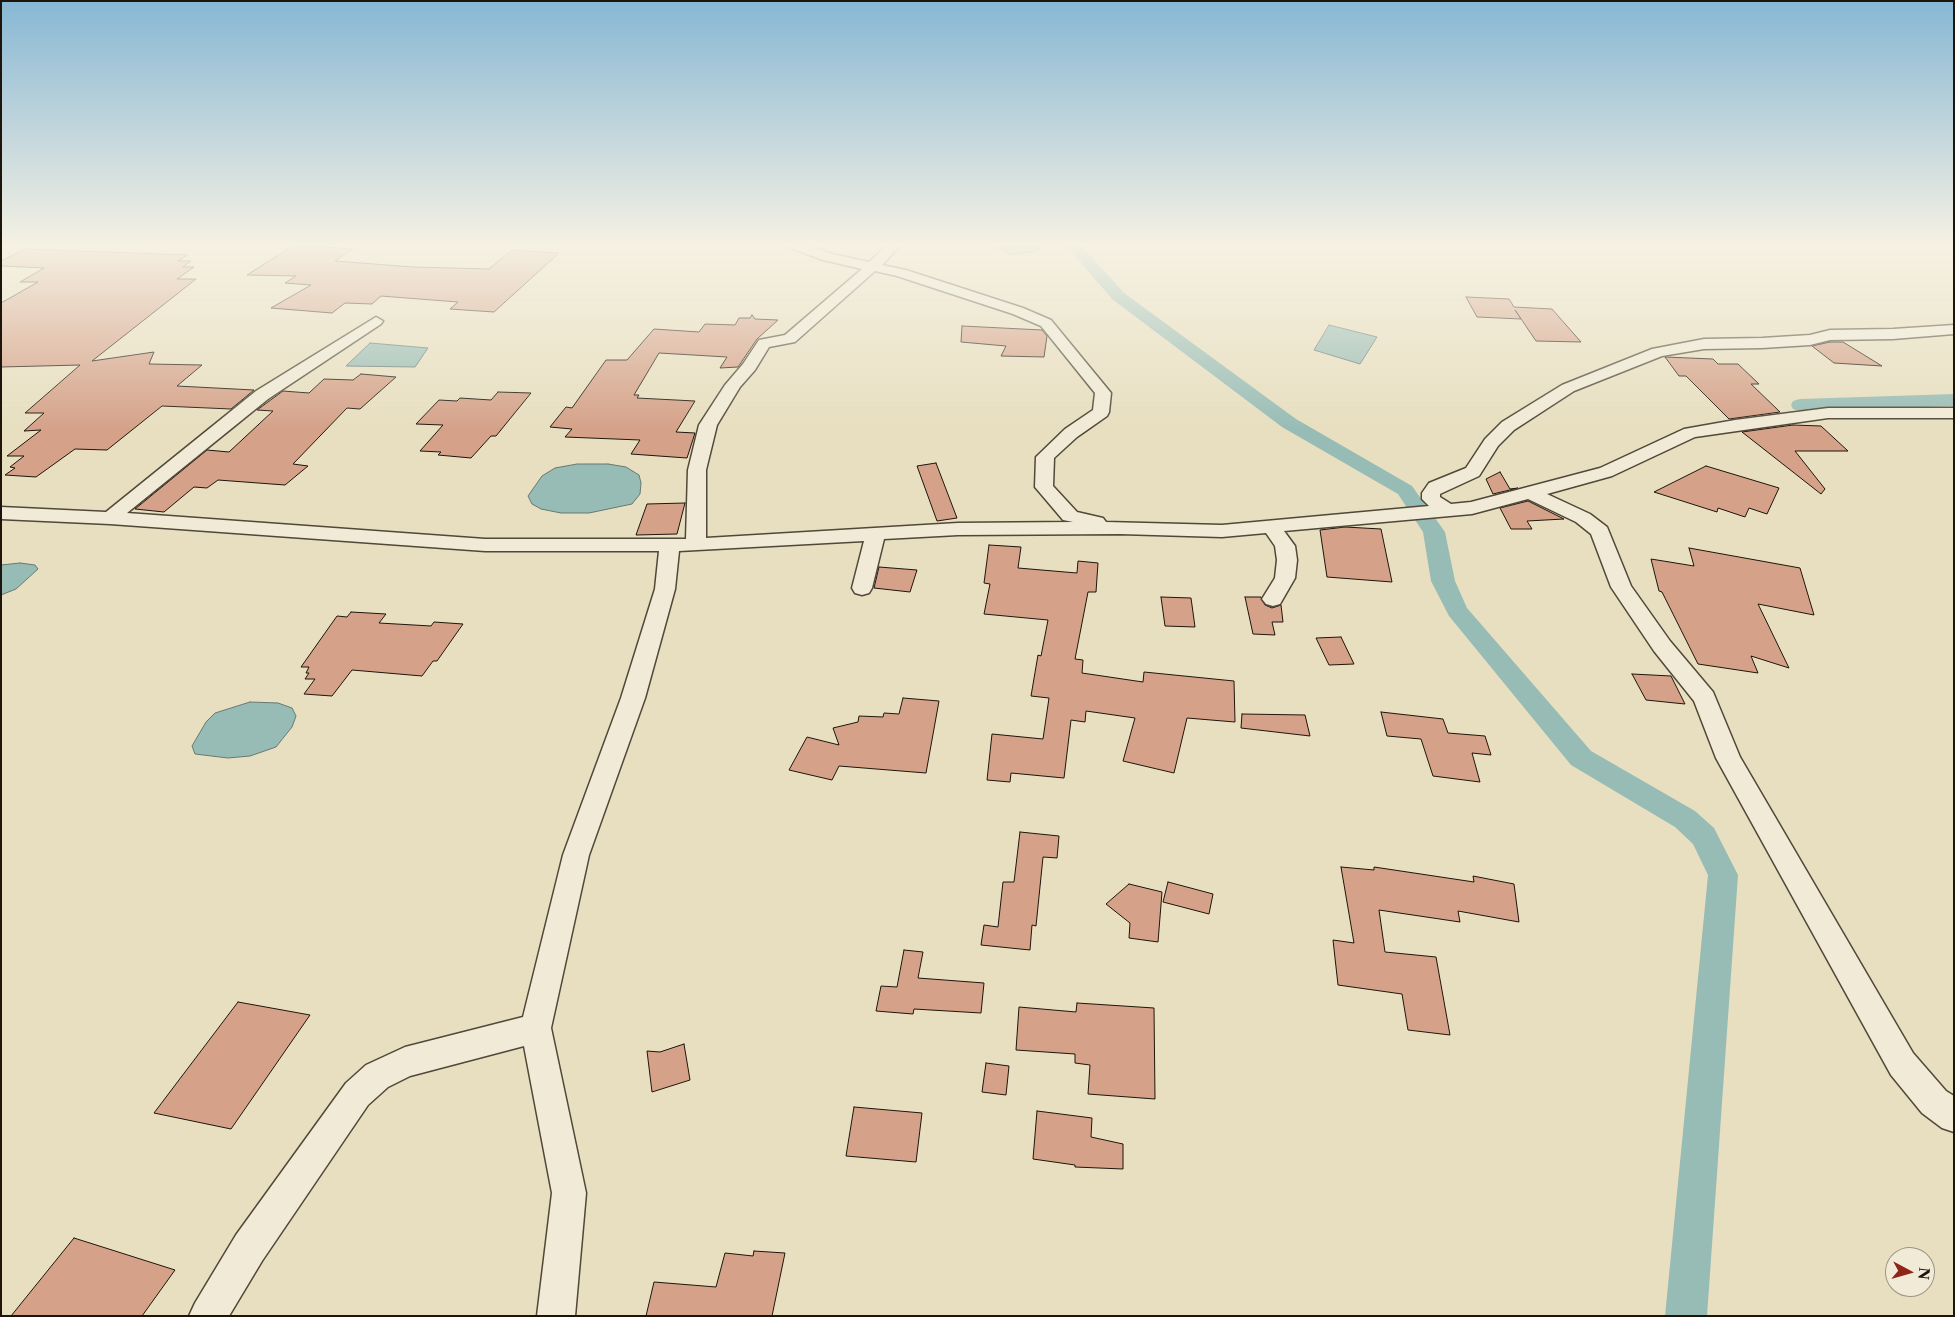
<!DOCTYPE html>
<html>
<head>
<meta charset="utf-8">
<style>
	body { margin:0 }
	#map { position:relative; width:1955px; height:1317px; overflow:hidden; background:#e8dfc0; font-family:"Libre Caslon Text",serif }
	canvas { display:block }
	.frame { position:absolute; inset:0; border:2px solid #1d150b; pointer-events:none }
	.north { position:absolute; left:1885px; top:1247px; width:50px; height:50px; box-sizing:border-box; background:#f0ead6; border:1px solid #9c9585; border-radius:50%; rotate:96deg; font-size:14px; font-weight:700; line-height:20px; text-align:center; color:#1d150b }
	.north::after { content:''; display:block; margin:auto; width:18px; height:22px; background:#8f2418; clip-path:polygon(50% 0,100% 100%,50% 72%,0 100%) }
</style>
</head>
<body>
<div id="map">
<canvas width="1955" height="1317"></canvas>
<div class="frame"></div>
<div class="north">N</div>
</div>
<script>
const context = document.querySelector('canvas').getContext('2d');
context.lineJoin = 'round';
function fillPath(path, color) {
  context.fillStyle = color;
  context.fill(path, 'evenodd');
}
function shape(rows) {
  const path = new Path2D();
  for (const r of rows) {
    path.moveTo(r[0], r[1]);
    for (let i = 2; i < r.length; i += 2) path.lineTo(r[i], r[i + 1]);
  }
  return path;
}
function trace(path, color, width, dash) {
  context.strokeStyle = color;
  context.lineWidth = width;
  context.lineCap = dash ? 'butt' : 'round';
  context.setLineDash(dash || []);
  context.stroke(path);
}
const water = shape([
	[996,245,1041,245,1038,251,1012,255,1001,250,996,245],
	[1329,325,1377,337,1360,364,1314,350,1329,325],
	[370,343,428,348,415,367,346,366,370,343],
	[608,464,626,467,639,475,641,483,640,494,632,504,589,513,561,513,541,509,532,504,528,496,542,476,555,468,577,464,608,464],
	[20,563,35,565,38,569,16,589,1,595,1,565,20,563],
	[250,702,278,703,292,708,296,716,292,727,276,747,250,756,228,758,195,754,192,746,206,722,215,713,250,702]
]);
fillPath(water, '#97bcb5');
trace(water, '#667971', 1);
fillPath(shape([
	[1066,245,1081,245,1124,293,1296,419,1412,486,1445,532,1455,581,1467,608,1591,751,1695,811,1714,828,1738,875,1707,1316,1665,1316,1708,875,1693,844,1675,827,1571,765,1449,616,1431,581,1423,532,1398,494,1282,427,1112,299,1066,245],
	[1954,394,1954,406,1800,411,1793,409,1791,405,1793,401,1800,399,1954,394]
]), '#97bcb5');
const building = shape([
	[294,245,353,249,335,261,413,267,489,269,512,250,559,253,494,312,450,309,458,302,381,296,372,304,345,303,332,313,271,308,311,285,285,283,296,276,247,275,294,245],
	[25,249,188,255,178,261,191,261,183,267,194,267,177,279,196,279,92,361,154,352,149,364,202,365,177,386,254,390,231,409,162,406,107,450,75,449,36,477,5,475,15,468,10,467,24,456,7,456,41,430,24,431,44,413,25,413,80,365,1,367,1,303,38,282,20,282,44,268,1,266,1,261,25,249],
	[1466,297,1509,299,1514,307,1552,309,1581,342,1536,341,1515,310,1521,319,1477,317,1466,297],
	[752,315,755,319,778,320,757,339,738,367,720,368,727,357,659,353,634,395,639,395,637,398,695,401,676,432,695,433,687,458,631,454,640,440,565,437,572,429,550,427,566,407,572,408,606,360,627,360,654,329,699,332,705,324,735,325,739,318,750,318,752,315],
	[962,326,1042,330,1047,336,1044,357,1001,356,1006,346,961,342,962,326],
	[1830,342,1843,342,1882,366,1834,363,1812,346,1830,342],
	[1665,357,1713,359,1718,364,1738,364,1759,384,1751,384,1780,412,1729,419,1686,376,1679,376,1665,357],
	[361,374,396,377,360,409,347,408,293,464,308,466,285,485,218,480,207,488,194,487,164,512,135,509,207,450,229,452,273,411,257,410,283,391,309,393,324,379,353,380,361,374],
	[498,392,531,393,496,436,491,436,471,458,438,455,441,452,420,451,443,425,416,424,439,400,457,401,460,398,491,400,498,392],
	[1793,425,1821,426,1848,451,1795,451,1825,489,1821,494,1742,432,1793,425],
	[936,463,957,518,937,521,917,466,936,463],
	[1706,466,1779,488,1767,514,1749,508,1745,517,1718,508,1717,512,1654,492,1706,466],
	[1500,472,1510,489,1518,488,1493,494,1486,479,1500,472],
	[1528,501,1564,519,1527,521,1532,529,1511,529,1500,508,1528,501],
	[685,503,677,534,636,535,647,504,685,503],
	[1345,527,1381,529,1392,582,1327,577,1320,530,1345,527],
	[989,545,1021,547,1018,568,1077,573,1078,561,1098,563,1096,592,1088,592,1075,659,1083,660,1082,673,1143,682,1144,672,1234,681,1235,722,1187,718,1174,773,1123,761,1135,718,1086,711,1085,722,1071,720,1064,778,1011,773,1010,782,987,780,992,734,1043,739,1049,698,1031,696,1038,655,1041,656,1048,620,984,614,990,584,984,583,989,545],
	[1689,548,1800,568,1814,615,1758,604,1789,668,1751,656,1758,673,1698,664,1662,592,1659,591,1651,559,1694,566,1689,548],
	[879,567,917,570,910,592,874,588,879,567],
	[1161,597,1191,598,1195,627,1165,626,1161,597],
	[1245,597,1261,597,1265,605,1272,608,1281,605,1283,622,1272,622,1275,635,1253,634,1245,597],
	[351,612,386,614,379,623,431,626,434,622,463,624,437,661,433,661,422,676,352,670,332,696,304,694,315,679,305,679,309,673,306,673,309,667,301,667,337,616,347,617,351,612],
	[1341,637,1354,664,1329,665,1316,638,1341,637],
	[1632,674,1671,676,1685,704,1646,700,1632,674],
	[903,698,939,701,926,773,839,766,832,780,789,770,807,737,839,745,833,728,858,722,859,716,883,717,884,713,899,714,903,698],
	[1381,712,1443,719,1448,733,1485,736,1491,755,1472,753,1480,782,1433,776,1421,739,1387,736,1381,712],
	[1242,714,1305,715,1310,736,1241,728,1242,714],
	[1020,832,1059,836,1057,858,1043,857,1036,926,1032,925,1030,950,981,945,984,925,998,927,1003,882,1014,882,1020,832],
	[1341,867,1374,870,1374,867,1474,882,1473,876,1514,884,1519,922,1458,911,1460,922,1379,910,1385,952,1436,957,1450,1035,1408,1030,1402,994,1338,985,1333,940,1354,943,1341,867],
	[1168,882,1213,894,1209,914,1163,902,1168,882],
	[1129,884,1162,892,1158,942,1129,938,1130,923,1106,904,1129,884],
	[904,950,923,952,918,978,984,983,981,1013,914,1009,913,1014,876,1011,881,986,897,987,904,950],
	[238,1002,310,1015,231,1129,154,1113,238,1002],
	[1077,1003,1154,1008,1155,1099,1088,1094,1090,1065,1075,1063,1075,1054,1016,1050,1019,1007,1076,1012,1077,1003],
	[684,1044,690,1080,652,1092,647,1051,660,1052,684,1044],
	[986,1063,1009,1066,1006,1095,982,1092,986,1063],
	[854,1107,922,1113,916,1162,846,1156,854,1107],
	[1037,1111,1092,1118,1091,1137,1123,1144,1123,1169,1075,1167,1075,1165,1033,1159,1037,1111],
	[74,1238,175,1270,142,1316,11,1316,74,1238],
	[754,1251,785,1253,772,1316,646,1316,654,1282,716,1287,725,1253,753,1256,754,1251]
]);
fillPath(building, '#d5a289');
trace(building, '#1d150b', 1);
const minor = shape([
	[789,245,808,245,832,254,869,262,887,245,901,245,882,265,906,270,1023,308,1051,320,1111,393,1109,412,1107,416,1077,437,1054,458,1053,486,1077,512,1103,518,1106,522,1222,525,1429,506,1422,499,1422,493,1429,483,1466,468,1485,439,1502,422,1562,385,1652,349,1704,339,1762,338,1810,335,1830,330,1893,329,1954,325,1954,334,1893,339,1830,340,1810,345,1762,348,1704,349,1662,356,1574,391,1514,430,1498,446,1479,476,1440,494,1440,497,1451,504,1471,502,1600,468,1684,429,1735,420,1828,408,1954,408,1954,418,1828,418,1695,437,1612,476,1547,494,1590,514,1607,527,1631,586,1670,641,1713,692,1740,757,1913,1053,1946,1091,1954,1096,1954,1132,1942,1128,1922,1113,1891,1075,1716,758,1694,701,1654,651,1611,587,1591,534,1576,522,1528,499,1472,514,1284,531,1295,546,1297,560,1295,578,1280,604,1273,606,1266,604,1262,599,1275,578,1277,560,1275,546,1266,533,1222,537,1120,534,958,535,884,539,872,588,869,593,862,595,855,593,852,588,864,541,679,551,675,589,645,698,589,855,551,1028,586,1193,575,1316,537,1316,552,1193,524,1046,410,1076,388,1087,368,1105,262,1261,229,1316,189,1316,195,1303,236,1235,346,1083,366,1065,405,1047,523,1017,563,855,621,698,655,589,659,551,485,551,110,524,1,519,1,507,106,512,256,391,376,317,383,321,381,324,268,399,127,513,485,539,686,539,688,470,699,425,725,385,743,364,759,340,785,335,862,269,823,260,791,248,789,245],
	[875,271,897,276,1013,314,1041,326,1095,393,1093,410,1065,429,1036,457,1035,487,1063,520,1073,522,958,523,706,538,706,470,717,425,740,387,755,370,769,347,795,342,875,271]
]);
trace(minor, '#504838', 3);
fillPath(minor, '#f0ead6');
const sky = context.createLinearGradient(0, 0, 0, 429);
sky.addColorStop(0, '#87b7d4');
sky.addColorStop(0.57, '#f5f1e3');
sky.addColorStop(1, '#f5f1e300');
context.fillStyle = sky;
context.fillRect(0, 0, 1955, 429);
</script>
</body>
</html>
